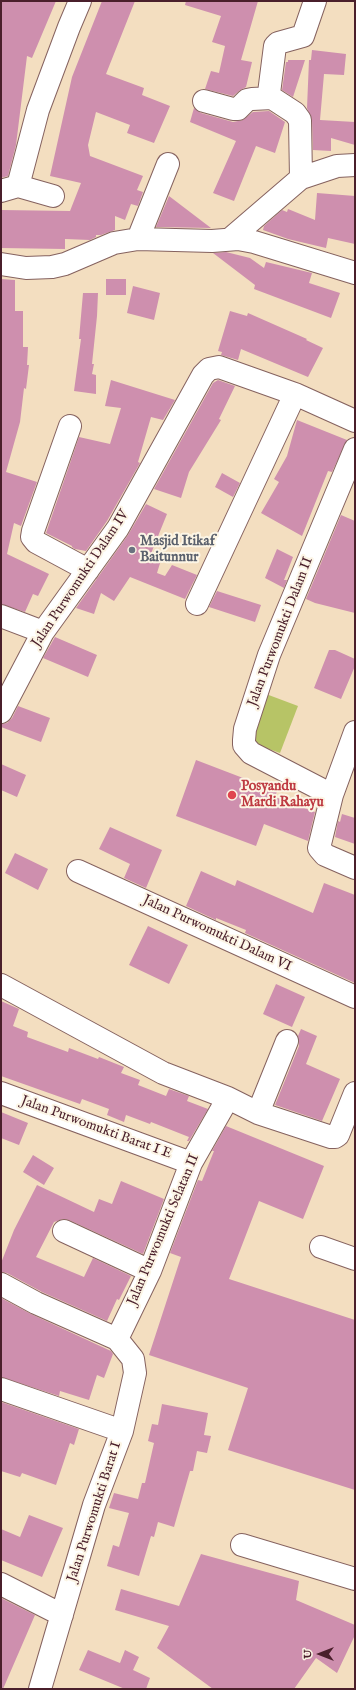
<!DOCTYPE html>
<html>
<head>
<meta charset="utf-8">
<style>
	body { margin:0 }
	#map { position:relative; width:356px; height:1690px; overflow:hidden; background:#f3dec0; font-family:"IM FELL English",serif }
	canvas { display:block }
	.frame { position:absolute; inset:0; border:2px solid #4a1f2b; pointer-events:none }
	.north { position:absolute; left:300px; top:1634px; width:40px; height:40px; -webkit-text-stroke:3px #fcf5e5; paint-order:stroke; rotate:270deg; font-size:11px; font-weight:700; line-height:16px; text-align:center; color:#4a1f2b }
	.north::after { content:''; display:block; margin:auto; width:14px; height:18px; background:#4a1f2b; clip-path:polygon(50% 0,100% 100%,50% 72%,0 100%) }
</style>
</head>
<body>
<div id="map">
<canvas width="356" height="1690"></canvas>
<div class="frame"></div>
<div class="north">U</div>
</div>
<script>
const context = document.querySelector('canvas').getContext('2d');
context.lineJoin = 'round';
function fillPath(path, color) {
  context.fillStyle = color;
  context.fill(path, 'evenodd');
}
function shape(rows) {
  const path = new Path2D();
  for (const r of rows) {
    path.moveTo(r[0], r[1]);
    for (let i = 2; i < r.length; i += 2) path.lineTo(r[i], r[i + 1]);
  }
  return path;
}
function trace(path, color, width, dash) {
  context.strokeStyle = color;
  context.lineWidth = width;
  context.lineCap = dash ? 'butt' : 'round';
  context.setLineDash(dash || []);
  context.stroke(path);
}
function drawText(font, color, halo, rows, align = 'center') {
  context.font = font + ' "IM FELL English",serif';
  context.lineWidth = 4;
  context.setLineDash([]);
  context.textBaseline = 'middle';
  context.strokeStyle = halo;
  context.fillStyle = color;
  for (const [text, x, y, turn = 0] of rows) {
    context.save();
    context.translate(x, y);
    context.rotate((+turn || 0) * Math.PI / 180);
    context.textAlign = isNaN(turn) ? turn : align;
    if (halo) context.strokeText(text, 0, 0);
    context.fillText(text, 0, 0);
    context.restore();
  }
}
fillPath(shape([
	[266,694,298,706,280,753,249,742]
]), '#b7c466');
fillPath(shape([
	[1,1,56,1,32,58,27,56,16,145,8,176,1,178],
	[102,1,135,1,106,74,144,88,142,95,170,106,154,143,127,133,130,125,96,112,88,145,90,156,143,176,137,190,143,192,138,206,131,204,125,220,115,216,115,230,101,235,96,235,96,237,90,240,65,239,65,249,1,248,1,210,70,211,81,183,50,176,72,77],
	[186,1,258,1,241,60,252,62,246,87,239,91,233,96,205,89,211,71,219,73,225,46,212,42,221,16,185,5],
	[312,50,346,54,344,75,324,74,320,120,355,122,355,145,331,138,331,151,313,150,312,120,307,108,309,60,311,60],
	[288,60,305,60,293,97,282,90,286,62,288,62],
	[194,108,201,113,233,122,243,120,253,112,269,111,285,122,275,153,256,146,234,201,213,193,236,141,190,122],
	[317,193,355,196,355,244,328,238,326,248,288,239,263,230,264,226,282,210,287,212,288,209,315,220],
	[169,196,211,228,156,227],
	[226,252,250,258,264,268,266,262,312,273,309,283,340,293,331,318,254,289,255,285,213,253],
	[1,279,15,280,15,311,23,311,23,347,28,347,27,365,29,365,26,389,24,388,20,422,6,472,37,482,21,526,14,523,7,554,49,574,38,596,33,594,25,612,1,604],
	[106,279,126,279,126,295,106,295],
	[133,286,160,293,154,320,127,313],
	[83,293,98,293,97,316,92,364,94,364,92,374,96,375,96,394,74,391,81,339,79,339],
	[230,311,247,316,248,313,307,339,306,340,323,348,308,377,241,349,238,360,221,355,222,352,218,351],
	[111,380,175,400,163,420,151,417,138,462,140,463,107,521,86,551,75,549,72,547,72,546,46,533,79,437,110,444,121,408,105,406],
	[218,380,235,386,219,419,221,420,189,472,181,498,154,489,213,383],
	[297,420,347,440,332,472,328,471,302,536,261,513,279,482,274,479,287,456],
	[222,473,240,483,233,497,215,487],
	[149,499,146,504,167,514,150,556,161,560,157,573,165,576,172,565,197,575,185,599,130,577,114,601,101,593,94,614,76,608,128,535],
	[341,515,355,521,355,613,315,603,306,599],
	[277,549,293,557,284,580,287,580,284,588,265,578],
	[217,591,261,605,255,622,209,607],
	[55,637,97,655,88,677,43,658],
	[329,650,335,650,355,659,355,666,341,699,314,688],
	[18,706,50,718,41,742,1,727,1,724,7,723,12,718],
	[196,760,277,791,275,797,315,812,308,841,264,824,256,846,176,816],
	[1,764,26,775,17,797,1,790],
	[342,814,355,818,355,844,335,837,338,821,340,822],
	[110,827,162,850,146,888,124,878,130,864,99,849],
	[15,853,48,869,38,890,5,873],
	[201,871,235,886,237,880,313,913,324,883,355,895,355,983,245,933,246,930,216,918,216,920,186,906],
	[148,926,188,945,169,984,129,965],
	[276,984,305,997,292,1027,263,1014],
	[1,1001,19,1009,13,1026,28,1032,27,1037,68,1052,69,1048,98,1059,99,1057,124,1067,121,1073,140,1080,138,1085,166,1096,169,1089,189,1096,187,1101,208,1109,189,1141,187,1141,189,1137,151,1122,150,1124,126,1115,124,1122,107,1115,109,1109,82,1099,80,1104,1,1076],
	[301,1029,317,1036,306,1064,340,1079,322,1121,275,1105,299,1046,298,1036],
	[1,1112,28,1123,19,1145,1,1138],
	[226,1126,324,1166,303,1219,259,1201,229,1279,355,1320,355,1490,228,1450,248,1388,149,1355,181,1257,170,1253,198,1180,202,1181,214,1151,212,1151],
	[33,1155,54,1168,44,1185,23,1172],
	[121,1181,164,1199,143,1254,69,1220,63,1219,54,1222,36,1257,84,1277,93,1258,131,1276,119,1300,117,1299,107,1321,42,1292,7,1273,1,1272,1,1263,14,1230,37,1185,94,1212,99,1199,112,1204],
	[1,1298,31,1314,111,1351,113,1354,104,1378,97,1375,89,1400,60,1391,59,1396,1,1377],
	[1,1402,79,1429,74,1445,70,1443,56,1485,22,1473,20,1477,1,1471],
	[162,1404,208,1413,204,1435,211,1436,207,1453,197,1451,193,1471,190,1471,174,1527,158,1522,154,1537,151,1536,139,1576,107,1566,113,1545,119,1547,129,1513,109,1508,114,1493,138,1499,142,1483,145,1483,154,1443,148,1441,152,1424,158,1425],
	[29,1515,63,1528,42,1577,1,1560,1,1529,20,1537],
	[201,1554,299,1581,296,1600,355,1625,355,1635,337,1673,316,1658,294,1689,213,1689,157,1648,169,1626,115,1610,121,1589,179,1606],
	[1,1598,35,1615,3,1689,1,1689],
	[88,1650,120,1663,125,1650,139,1657,133,1670,150,1678,146,1689,125,1689,79,1670]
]), '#ce8fae');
const minor = shape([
	[204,101,233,109,238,109,247,100,252,99,272,98],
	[301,178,300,120,295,113,272,98,269,93,275,46,278,43,303,36,315,1],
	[18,186,38,110,69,27,80,1],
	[1,191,18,186,53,196],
	[138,239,168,164],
	[230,239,301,178,337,166,355,165],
	[1,264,26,268,52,267,65,264,114,243,138,239,212,241,238,239,254,242,355,273],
	[70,426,33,531,32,537,36,542,88,570],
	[197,604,295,394],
	[1,616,43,632],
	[1,712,43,632,118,528,203,375,209,369,219,367,295,394,355,421],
	[355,732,332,795,319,848,325,855,355,868],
	[332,795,251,753,244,745,244,740,245,729,269,655,355,449],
	[78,871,355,997],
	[1,985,163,1073,228,1098],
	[1,1093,191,1163],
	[258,1113,287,1041],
	[64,1231,150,1271],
	[321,1247,355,1259],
	[1,1284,36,1303,117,1339,133,1359,135,1373,122,1431,94,1505,40,1689],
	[117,1339,150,1271,191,1163,228,1098,258,1113,331,1137,335,1137,338,1135,355,1093],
	[1,1389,122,1431],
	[242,1545,355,1579],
	[1,1584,62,1615]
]);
trace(minor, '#85625f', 24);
trace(minor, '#fff', 22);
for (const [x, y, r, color] of [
	[132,550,4,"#6b7280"],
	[232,795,5,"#e0444e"]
]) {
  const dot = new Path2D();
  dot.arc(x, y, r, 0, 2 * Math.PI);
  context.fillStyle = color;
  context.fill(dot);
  trace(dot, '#fcf5e5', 1.5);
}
drawText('bold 14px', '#5b616d', '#fcf5e5', [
	["Masjid Itikaf",140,542],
	["Baitunnur",140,558]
], 'left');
drawText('14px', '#4a1f2b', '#fcf5e5', [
	["Jalan Purwomukti Dalam IV",81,579,-56],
	["Jalan Purwomukti Dalam II",281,632,-69],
	["Jalan Purwomukti Dalam VI",217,934,25],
	["Jalan Purwomukti Barat I E",96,1128,20],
	["Jalan Purwomukti Selatan II",164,1230,-67],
	["Jalan Purwomukti Barat I",95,1512,-72]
]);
drawText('bold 14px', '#be3a42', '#fcf5e5', [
	["Posyandu",241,787],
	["Mardi Rahayu",241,803]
], 'left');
</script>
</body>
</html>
